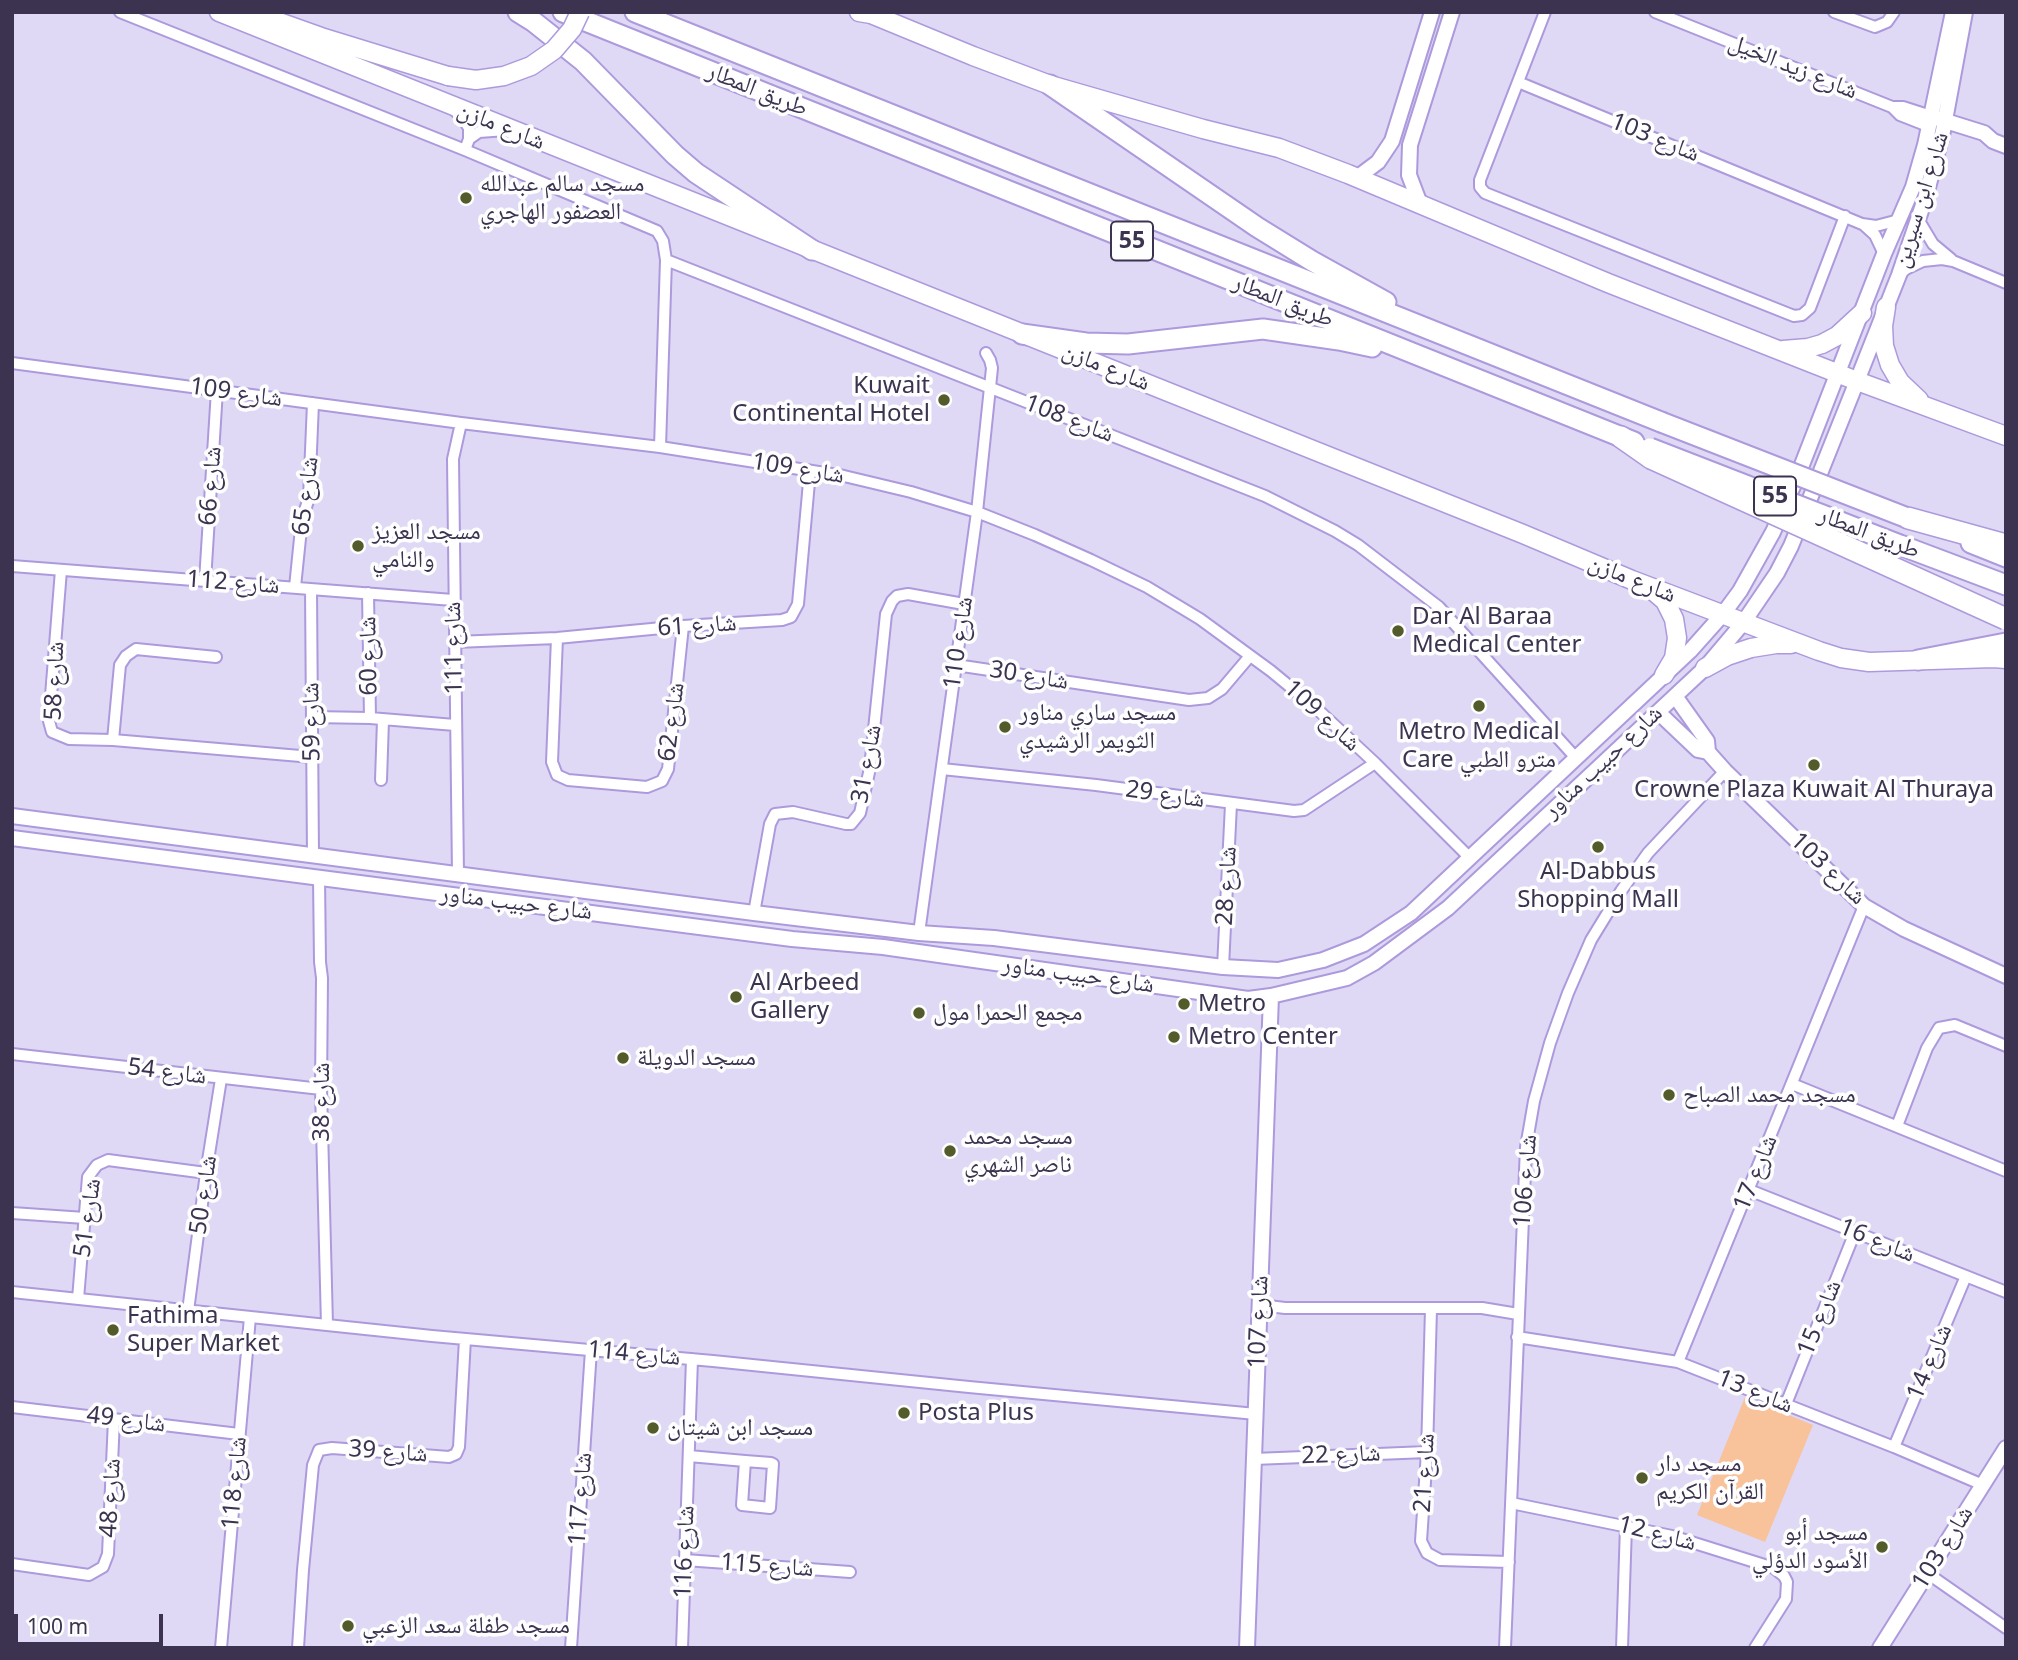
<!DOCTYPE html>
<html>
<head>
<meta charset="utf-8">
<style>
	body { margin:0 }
	#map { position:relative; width:2018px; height:1660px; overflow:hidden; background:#dfd9f5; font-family:"Noto Sans",sans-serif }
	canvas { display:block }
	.frame { position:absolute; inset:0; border:14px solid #3b334f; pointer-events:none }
	.scale { position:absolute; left:14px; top:1614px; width:149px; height:32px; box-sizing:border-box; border:4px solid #3b334f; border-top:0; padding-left:9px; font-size:21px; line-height:24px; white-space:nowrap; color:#3b334f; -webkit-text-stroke:5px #fefefe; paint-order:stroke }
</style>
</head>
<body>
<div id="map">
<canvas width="2018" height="1660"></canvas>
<div class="frame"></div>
<div class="scale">100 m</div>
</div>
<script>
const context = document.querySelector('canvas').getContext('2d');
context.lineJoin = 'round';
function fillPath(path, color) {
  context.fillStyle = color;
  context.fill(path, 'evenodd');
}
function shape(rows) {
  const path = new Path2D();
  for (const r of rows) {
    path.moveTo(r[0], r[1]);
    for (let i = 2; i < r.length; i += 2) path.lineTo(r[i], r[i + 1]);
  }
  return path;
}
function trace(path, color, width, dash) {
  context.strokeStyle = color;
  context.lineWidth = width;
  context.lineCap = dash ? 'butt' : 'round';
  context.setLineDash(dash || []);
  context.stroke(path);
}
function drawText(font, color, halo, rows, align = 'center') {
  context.font = font + ' "Noto Sans","Noto Naskh Arabic",sans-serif';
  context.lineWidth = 7;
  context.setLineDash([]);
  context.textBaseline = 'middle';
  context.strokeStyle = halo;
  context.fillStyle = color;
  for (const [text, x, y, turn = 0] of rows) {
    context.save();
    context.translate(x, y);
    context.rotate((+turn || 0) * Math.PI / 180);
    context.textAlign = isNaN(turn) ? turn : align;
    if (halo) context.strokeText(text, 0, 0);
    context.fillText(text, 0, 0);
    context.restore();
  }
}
fillPath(shape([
	[1745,1397,1813,1425,1765,1542,1697,1515]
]), '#f8c29b');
const minor = shape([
	[120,12,465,150,657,231,663,241,666,260,660,447],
	[1545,12,1480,180,1480,187,1485,193,1794,316,1802,315,1810,308,1845,216],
	[1655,12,1892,107,1903,107,1931,116],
	[1834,12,1875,27,1887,22,1894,12],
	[1518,82,1862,224,1876,226,1899,220],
	[1892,107,1900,115,1928,126],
	[454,110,462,117,469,128,469,139,465,150],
	[469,139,479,132,506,130],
	[1918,219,1933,244,1951,259],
	[1864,225,1875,235,1884,254],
	[666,260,1265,496,1335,531,1358,545,1439,607,1576,758],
	[1899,275,1906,269,1923,261,1942,259,1953,261,2006,283],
	[12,363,461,423,660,447,844,476,911,492,977,512,1035,535,1091,560,1147,587,1200,619,1271,671,1317,709,1375,763,1470,858],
	[12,566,453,600],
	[61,570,49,721,52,732,69,739,113,740,312,757],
	[205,581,217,390],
	[295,587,302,519,309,498,313,403],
	[311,589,313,856],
	[368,593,370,718],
	[557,638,552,762,557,775,568,780,647,787,662,781,668,769,683,626],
	[455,642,557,638,683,626,782,620,791,617,798,604,810,471],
	[956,665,1189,700,1208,698,1222,689,1250,656],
	[312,717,370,718,455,725],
	[113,740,120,665,126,656,136,649,216,657],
	[942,769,1096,785,1294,811,1304,810,1375,763],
	[381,780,383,720],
	[458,874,453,459,461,423],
	[319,878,320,962,322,978,321,1089,327,1325],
	[754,913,770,824,775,814,793,812,846,824,851,824,860,813,870,768,886,614,892,601,897,596,908,594,964,604],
	[919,933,977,512,992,368,990,360,986,353],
	[1223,967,1231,804],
	[12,1054,321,1089],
	[1792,1084,2006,1171],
	[1897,1126,1927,1048,1939,1028,1955,1025,2006,1046],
	[1749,1190,2006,1292],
	[12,1213,85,1218],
	[12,1292,432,1336,713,1361,969,1387,1256,1414],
	[78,1299,88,1177,97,1165,108,1160,206,1173],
	[1260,1305,1285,1308,1482,1308,1518,1314],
	[1431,1309,1427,1452,1421,1541,1427,1553,1440,1560,1509,1562],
	[188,1311,206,1173,221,1079],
	[1517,1337,1678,1362,1894,1447,1983,1485],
	[1678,1362,1864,906],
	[1786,1404,1855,1232],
	[12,1407,239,1434],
	[1894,1447,1966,1276],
	[689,1456,745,1461,771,1463,773,1464,770,1508,742,1505,745,1461],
	[1254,1459,1427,1452],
	[1511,1503,1672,1536,1774,1568,1784,1576,1787,1582,1786,1599,1755,1648],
	[685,1560,850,1572],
	[12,1564,89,1575,103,1567,108,1554,114,1419],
	[1927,1573,2006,1628],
	[221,1648,250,1317],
	[298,1648,303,1570,313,1465,319,1450,332,1448,449,1457,456,1454,459,1447,465,1339],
	[571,1648,591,1350],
	[682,1648,692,1359],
	[1505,1648,1526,1147,1534,1101,1550,1043,1568,993,1591,940,1621,891,1648,853,1725,771],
	[1622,1648,1626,1526]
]);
const tertiary = shape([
	[1936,118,1984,133,1993,141,2006,146],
	[1358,177,1378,162,1392,141,1432,12],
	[1420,204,1409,175,1410,145,1452,12],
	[1675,696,1707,741,1708,752],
	[1658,712,1698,750,1708,752,1725,771,1864,906,1904,929,2006,976],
	[12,816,754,913,919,933,994,938,1223,967,1278,970,1323,960,1364,944,1411,913,1690,651,1723,614,1740,591,1773,532,1798,475,1884,254,1913,187,1925,145,1953,12],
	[12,838,792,939,883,947,1248,999,1271,996,1347,978,1374,963,1448,908,1675,696,1705,668,1743,623,1777,573,1791,546,1857,381,1899,275,1925,199,1943,131,1965,12],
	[1247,1648,1271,996],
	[1880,1648,2006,1448]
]);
const primary = shape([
	[219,12,1523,534,1632,580,1819,651,1841,658,1869,662,1993,658,2006,659],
	[859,12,871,14,973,56,1050,85,1203,129,1279,148,1348,174,1608,283,1857,381,2006,436],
	[247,16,276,21,321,37,448,76],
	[1886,307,1883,326,1884,346,1890,365,1900,382,1919,400],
	[1783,350,1808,348,1822,344,1837,336,1862,313],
	[1651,589,1665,601,1674,619,1677,638,1674,658,1664,675],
	[1705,668,1727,656,1751,648,1776,644,1791,644]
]);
const trunk = shape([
	[518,12,534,22,583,61,675,155,696,173,812,250],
	[563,12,1634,442],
	[635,12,1661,422],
	[1050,85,1257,227,1312,261,1386,302],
	[1022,334,1086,343,1128,344,1263,329,1339,340,1372,347],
	[1971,543,2006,557],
	[1900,545,2006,585],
	[1918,660,2006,643]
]);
const motorway = shape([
	[1621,437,1651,458],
	[1908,518,2006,545]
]);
trace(minor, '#ad9adc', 14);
trace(tertiary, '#ad9adc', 18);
trace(primary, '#ad9adc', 21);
trace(trunk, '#ad9adc', 23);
trace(motorway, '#ad9adc', 24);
trace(minor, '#fff', 10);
trace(tertiary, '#fff', 14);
trace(primary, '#fff', 18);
trace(trunk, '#fff', 19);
trace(motorway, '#fff', 21);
const primaryBridge = shape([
	[448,76,476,80,504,76,531,66,554,50,572,29,580,12]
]);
const trunkBridge = shape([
	[1661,422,1905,517],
	[1650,448,1900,545]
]);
const motorwayBridge = shape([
	[1651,458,2006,619]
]);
trace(primaryBridge, '#ad9adc', 21, []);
trace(trunkBridge, '#ad9adc', 23, []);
trace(motorwayBridge, '#ad9adc', 24, []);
trace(primaryBridge, '#fff', 18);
trace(trunkBridge, '#fff', 19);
trace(motorwayBridge, '#fff', 21);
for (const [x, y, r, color] of [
	[466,198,7,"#535b2a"],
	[944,400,7,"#535b2a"],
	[358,546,7,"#535b2a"],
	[1398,631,7,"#535b2a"],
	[1479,706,7,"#535b2a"],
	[1005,727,7,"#535b2a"],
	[1814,765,7,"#535b2a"],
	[1598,847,7,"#535b2a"],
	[736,997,7,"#535b2a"],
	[1184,1004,7,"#535b2a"],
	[919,1013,7,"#535b2a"],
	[1174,1037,7,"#535b2a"],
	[623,1058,7,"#535b2a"],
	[1669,1095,7,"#535b2a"],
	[950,1151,7,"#535b2a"],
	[113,1330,7,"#535b2a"],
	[904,1413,7,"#535b2a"],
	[653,1428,7,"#535b2a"],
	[1642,1478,7,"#535b2a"],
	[1882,1547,7,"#535b2a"],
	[348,1626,7,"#535b2a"]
]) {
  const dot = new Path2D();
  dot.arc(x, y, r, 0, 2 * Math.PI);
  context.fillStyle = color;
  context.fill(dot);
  trace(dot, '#fefefe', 2.5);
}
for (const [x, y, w] of [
	[1132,241,42],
	[1775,496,42]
]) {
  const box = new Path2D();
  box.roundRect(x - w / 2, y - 19.5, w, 39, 5);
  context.fillStyle = '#fefefe';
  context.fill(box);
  trace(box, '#3b334f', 2);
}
drawText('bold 23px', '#3b334f', null, [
	["55",1132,241],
	["55",1775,496]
]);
drawText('24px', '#3b334f', '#fefefe', [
	["شارع زيد الخيل",1793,67,22],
	["طريق المطار",757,90,22],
	["شارع مازن",501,126,22],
	["شارع 103",1655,138,22],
	["شارع ابن سيرين",1921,200,-73],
	["طريق المطار",1283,301,22],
	["شارع مازن",1106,367,22],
	["شارع 109",236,393,8],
	["شارع 108",1069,419,21],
	["شارع 109",798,469,9],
	["شارع 66",211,486,-86],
	["شارع 65",306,496,-83],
	["طريق المطار",1869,533,21],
	["شارع مازن",1632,579,22],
	["شارع 112",233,583,4],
	["شارع 61",697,626,-4],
	["شارع 110",959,643,-82],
	["شارع 111",454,648,-91],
	["شارع 60",369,656,-91],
	["شارع 30",1029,676,9],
	["شارع 58",55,681,-88],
	["شارع 109",1322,716,42],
	["شارع 59",312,722,-91],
	["شارع 62",672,722,-83],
	["شارع حبيب مناور",1603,762,-43],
	["شارع 31",867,764,-80],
	["شارع 29",1165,795,8],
	["شارع 103",1828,869,43],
	["شارع 28",1227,886,-87],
	["شارع حبيب مناور",516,903,7],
	["شارع حبيب مناور",1078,975,8],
	["شارع 54",167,1072,7],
	["شارع 38",322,1102,-90],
	["شارع 17",1756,1173,-68],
	["شارع 106",1526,1181,-86],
	["شارع 50",204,1195,-82],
	["شارع 51",88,1218,-82],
	["شارع 16",1877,1241,22],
	["شارع 15",1820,1318,-68],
	["شارع 107",1259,1322,-88],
	["شارع 114",634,1354,5],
	["شارع 14",1930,1362,-67],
	["شارع 13",1755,1392,22],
	["شارع 49",126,1420,7],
	["شارع 39",388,1452,4],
	["شارع 22",1341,1455,-2],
	["شارع 21",1425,1473,-87],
	["شارع 118",235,1483,-85],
	["شارع 48",111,1498,-87],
	["شارع 117",581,1499,-86],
	["شارع 12",1657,1534,14],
	["شارع 103",1943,1548,-58],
	["شارع 116",685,1552,-88],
	["شارع 115",767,1566,4]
]);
drawText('24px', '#3b334f', '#fefefe', [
	["مسجد سالم عبدالله",480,184],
	["العصفور الهاجري",480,212],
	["Kuwait",930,386,"right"],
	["Continental Hotel",930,414,"right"],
	["مسجد العزيز",372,532],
	["والنامي",372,560],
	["Dar Al Baraa",1412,617],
	["Medical Center",1412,645],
	["مسجد ساري مناور",1019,713],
	["الثويمر الرشيدي",1019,741],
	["Metro Medical",1479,732,"center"],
	["Care مترو الطبي",1479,760,"center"],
	["Crowne Plaza Kuwait Al Thuraya",1814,790,"center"],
	["Al-Dabbus",1598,872,"center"],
	["Shopping Mall",1598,900,"center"],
	["Al Arbeed",750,983],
	["Gallery",750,1011],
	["Metro",1198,1004],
	["مجمع الحمرا مول",933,1013],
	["Metro Center",1188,1037],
	["مسجد الدويلة",637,1058],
	["مسجد محمد الصباح",1683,1095],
	["مسجد محمد",964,1137],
	["ناصر الشهري",964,1165],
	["Fathima",127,1316],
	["Super Market",127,1344],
	["Posta Plus",918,1413],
	["مسجد ابن شيتان",667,1428],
	["مسجد دار",1656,1464],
	["القرآن الكريم",1656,1492],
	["مسجد أبو",1868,1533,"right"],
	["الأسود الدؤلي",1868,1561,"right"],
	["مسجد طفلة سعد الزعبي",362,1626]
], 'left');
</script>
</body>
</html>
